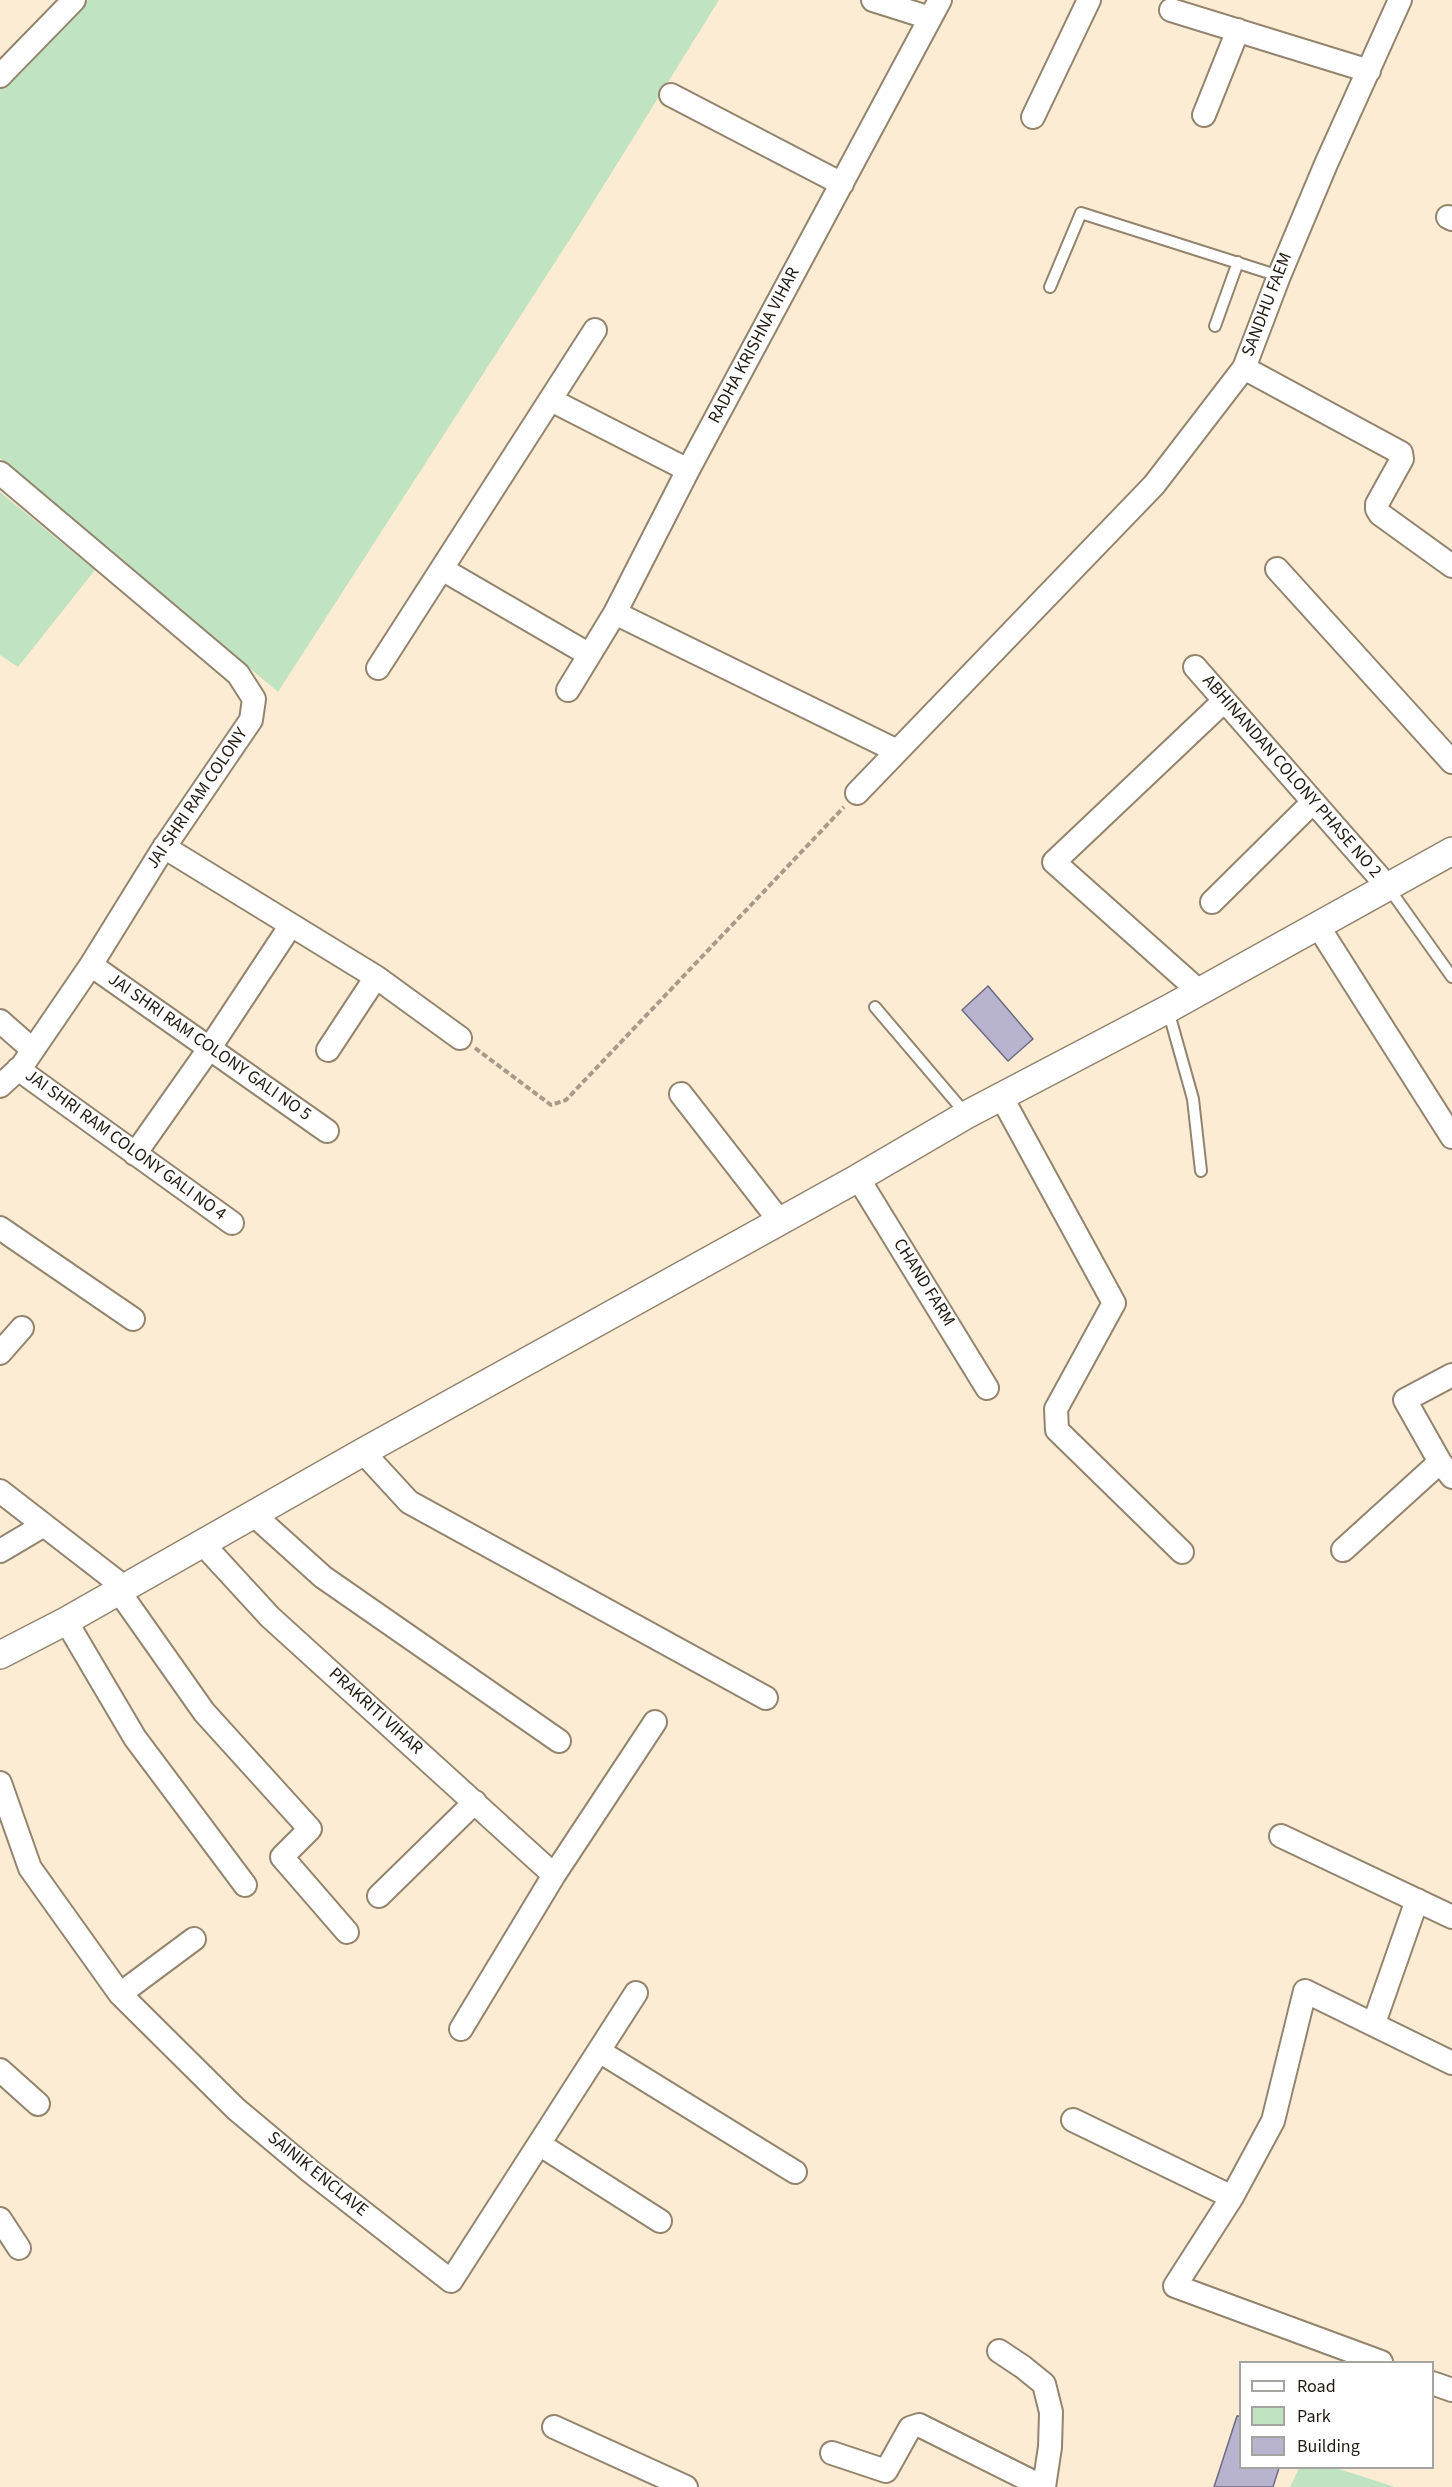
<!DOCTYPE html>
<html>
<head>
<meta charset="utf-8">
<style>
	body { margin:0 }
	#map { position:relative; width:1452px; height:2487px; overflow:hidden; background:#fdecd4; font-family:"Source Sans 3",sans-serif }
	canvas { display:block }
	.legend { position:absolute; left:1239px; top:2361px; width:195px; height:108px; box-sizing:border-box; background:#fff; border:2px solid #a6a4a0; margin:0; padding:8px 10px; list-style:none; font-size:18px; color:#211b12 }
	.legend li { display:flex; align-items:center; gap:12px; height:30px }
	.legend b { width:30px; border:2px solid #a6a4a0 }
</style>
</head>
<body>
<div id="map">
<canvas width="1452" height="2487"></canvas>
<ul class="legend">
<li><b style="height:8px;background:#fff"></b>Road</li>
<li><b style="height:16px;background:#c0e3c2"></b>Park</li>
<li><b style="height:16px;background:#b8b4cf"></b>Building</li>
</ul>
</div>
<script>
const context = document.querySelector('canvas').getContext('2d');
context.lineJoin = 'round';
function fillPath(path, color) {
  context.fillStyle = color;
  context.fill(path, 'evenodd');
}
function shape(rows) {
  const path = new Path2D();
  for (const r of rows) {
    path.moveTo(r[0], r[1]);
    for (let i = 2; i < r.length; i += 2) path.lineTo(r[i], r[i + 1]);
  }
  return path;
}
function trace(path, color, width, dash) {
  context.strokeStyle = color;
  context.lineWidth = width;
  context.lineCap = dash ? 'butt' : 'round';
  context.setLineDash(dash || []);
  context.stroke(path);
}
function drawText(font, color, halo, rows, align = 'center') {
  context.font = font + ' "Source Sans 3",sans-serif';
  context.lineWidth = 5;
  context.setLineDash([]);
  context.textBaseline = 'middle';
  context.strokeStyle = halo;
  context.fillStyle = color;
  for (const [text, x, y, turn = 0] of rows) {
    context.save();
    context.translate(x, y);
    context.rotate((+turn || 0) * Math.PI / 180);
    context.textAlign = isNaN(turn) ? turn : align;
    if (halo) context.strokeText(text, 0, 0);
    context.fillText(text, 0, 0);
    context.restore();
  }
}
fillPath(shape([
	[88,0,719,0,579,225,278,692,0,458,0,87],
	[0,492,95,570,18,667,0,655],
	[1299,2468,1336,2468,1395,2487,1290,2487]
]), '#c0e3c2');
const building = shape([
	[988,986,1033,1039,1008,1061,962,1010,988,986],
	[1237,2416,1240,2416,1240,2468,1279,2468,1273,2487,1214,2487,1237,2416]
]);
fillPath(building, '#b8b4cf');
trace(building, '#6d6a82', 1.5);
const service = shape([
	[1050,287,1081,213,1279,276],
	[1215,326,1238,262],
	[1388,887,1452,977],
	[875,1007,966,1114],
	[1168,1010,1193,1099,1201,1171]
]);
const minor = shape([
	[873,0,930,18],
	[1400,0,1326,164,1279,276,1244,368,1401,453,1402,459,1377,504,1377,509,1380,514,1452,566],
	[1171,10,1369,71],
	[0,76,74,0],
	[671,95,842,184],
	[1204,115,1238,30],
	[1033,117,1089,0],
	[1448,217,1452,219],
	[551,400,688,470],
	[0,473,238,674,254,699,251,720,161,852,91,965,22,1066,0,1086],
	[442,569,588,654],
	[1277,569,1452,762],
	[615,613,897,751],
	[1195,667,1388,887],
	[378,668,595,330],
	[568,690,615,613,688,470,940,0],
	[857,793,1154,485,1244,368],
	[164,847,376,977,460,1038],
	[1212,902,1313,802],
	[1318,926,1452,1137],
	[91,965,327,1131],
	[1200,992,1054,862,1224,701],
	[0,1021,33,1050],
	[328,1050,376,977],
	[18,1069,232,1223],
	[681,1094,779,1220],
	[1001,1096,1114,1303,1056,1409,1057,1430,1182,1552],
	[135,1154,209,1049,291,925],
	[858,1178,987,1388],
	[0,1228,133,1319],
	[0,1353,22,1328],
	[363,1452,409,1502,766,1698],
	[1440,1462,1405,1400,1452,1375],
	[0,1491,124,1587],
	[253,1514,323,1577,559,1741],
	[202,1543,270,1617,554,1875],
	[1343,1550,1440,1462,1452,1477],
	[0,1551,44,1525],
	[118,1590,204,1712,310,1829,282,1857,347,1932],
	[66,1621,135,1738,245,1885],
	[0,1783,30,1868,120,1994,236,2109,310,2171,451,2281,636,1993],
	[1281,1836,1452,1917],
	[379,1896,475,1802],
	[120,1994,194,1939],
	[1374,2023,1417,1900],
	[461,2029,554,1875,655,1722],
	[599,2051,795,2172],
	[0,2070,38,2104],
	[1073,2120,1232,2197],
	[539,2144,660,2221],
	[0,2219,19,2248],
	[999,2351,1023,2367,1044,2384,1051,2412,1050,2447,1044,2487],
	[1381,2362,1175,2286,1232,2197,1273,2121,1305,1991,1452,2063],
	[1432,2383,1452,2390],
	[554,2427,686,2487],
	[832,2453,886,2471,910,2428,919,2425,1043,2487]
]);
const tertiary = shape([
	[0,1655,66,1621,363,1452,858,1178,966,1115,1168,1009,1452,851]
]);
trace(service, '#93846e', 14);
trace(minor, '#93846e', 26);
trace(tertiary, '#93846e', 30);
trace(shape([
	[475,1048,551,1105,566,1100,844,807]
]), '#a89b89', 4, [6, 3]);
trace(service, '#fff', 10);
trace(minor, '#fff', 22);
trace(tertiary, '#fff', 27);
drawText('18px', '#211b12', '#fff', [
	["SANDHU FAEM",1268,305,-69],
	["RADHA KRISHNA VIHAR",755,346,-62],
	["ABHINANDAN COLONY PHASE NO 2",1291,777,49],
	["JAI SHRI RAM COLONY",198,799,-56],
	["JAI SHRI RAM COLONY GALI NO 5",209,1048,35],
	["JAI SHRI RAM COLONY GALI NO 4",125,1146,36],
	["CHAND FARM",923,1283,58],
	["PRAKRITI VIHAR",375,1712,42],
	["SAINIK ENCLAVE",317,2175,39]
]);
</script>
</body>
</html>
